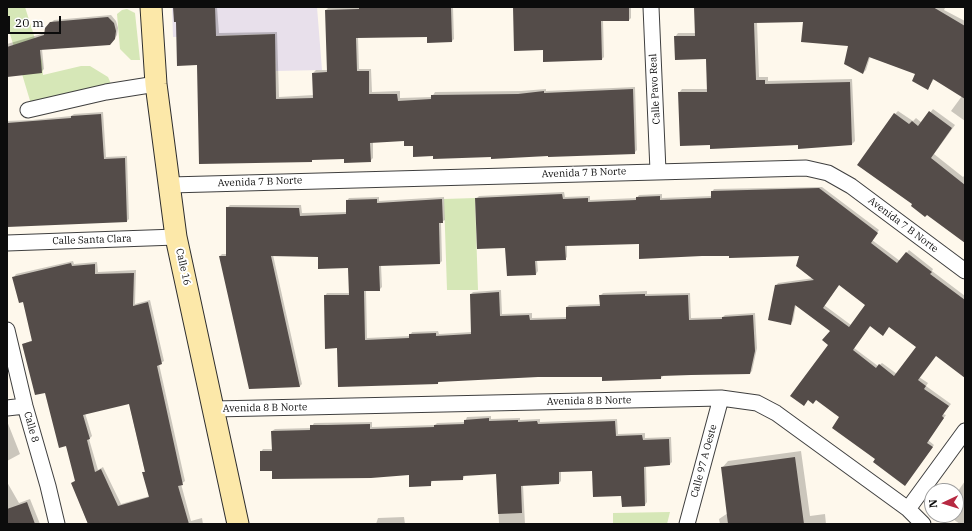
<!DOCTYPE html>
<html>
<head>
<meta charset="utf-8">
<style>
	body { margin:0 }
	#map { position:relative; width:972px; height:531px; overflow:hidden; background:#fef8ec; font-family:"IBM Plex Serif",serif }
	canvas { display:block }
	.frame { position:absolute; inset:0; border:8px solid #0c0c0c; pointer-events:none }
	.north { position:absolute; left:924px; top:483px; width:40px; height:40px; box-sizing:border-box; background:#fff; border:1px solid #9e9e9e; border-radius:50%; rotate:266deg; font-size:11px; font-weight:700; line-height:16px; text-align:center; color:#0c0c0c }
	.north::after { content:''; display:block; margin:auto; width:14px; height:18px; background:#b72942; clip-path:polygon(50% 0,100% 100%,50% 72%,0 100%) }
	.scale { position:absolute; left:8px; top:16px; width:53px; height:18px; box-sizing:border-box; border:2px solid #0c0c0c; border-top:0; padding-left:5px; font-size:12px; line-height:14px; white-space:nowrap; color:#0c0c0c; -webkit-text-stroke:3px #fff; paint-order:stroke }
</style>
</head>
<body>
<div id="map">
<canvas width="972" height="531"></canvas>
<div class="frame"></div>
<div class="north">N</div>
<div class="scale">20 m</div>
</div>
<script>
const context = document.querySelector('canvas').getContext('2d');
context.lineJoin = 'round';
function fillPath(path, color) {
  context.fillStyle = color;
  context.fill(path, 'evenodd');
}
function shape(rows) {
  const path = new Path2D();
  for (const r of rows) {
    path.moveTo(r[0], r[1]);
    for (let i = 2; i < r.length; i += 2) path.lineTo(r[i], r[i + 1]);
  }
  return path;
}
function trace(path, color, width, dash) {
  context.strokeStyle = color;
  context.lineWidth = width;
  context.lineCap = dash ? 'butt' : 'round';
  context.setLineDash(dash || []);
  context.stroke(path);
}
function drawText(font, color, halo, rows, align = 'center') {
  context.font = font + ' "IBM Plex Serif",serif';
  context.lineWidth = 4;
  context.setLineDash([]);
  context.textBaseline = 'middle';
  context.strokeStyle = halo;
  context.fillStyle = color;
  for (const [text, x, y, turn = 0] of rows) {
    context.save();
    context.translate(x, y);
    context.rotate((+turn || 0) * Math.PI / 180);
    context.textAlign = isNaN(turn) ? turn : align;
    if (halo) context.strokeText(text, 0, 0);
    context.fillText(text, 0, 0);
    context.restore();
  }
}
fillPath(shape([
	[172,7,317,7,322,70,276,71,274,34,173,37]
]), '#e8e0eb');
fillPath(shape([
	[7,7,25,7,42,61,43,75,81,66,90,66,108,77,111,84,31,104,7,24],
	[127,9,135,13,140,60,131,60,120,49,117,14,122,10],
	[475,198,478,290,447,290,444,199],
	[670,512,667,524,613,524,613,513]
]), '#d6e7b7');
fillPath(shape([
	[174,7,217,7,219,33,277,32,279,97,314,95,313,73,316,70,328,70,326,10,329,7,453,7,454,39,451,42,428,36,358,37,359,69,371,69,372,92,400,91,400,98,432,97,435,92,521,91,546,89,546,91,635,87,637,150,634,153,492,156,434,155,405,140,373,141,373,158,370,161,345,158,314,159,311,161,198,64,177,21],
	[514,7,631,7,631,18,629,20,603,20,604,57,602,59,544,49],
	[695,7,945,8,944,10,965,21,965,121,951,111,962,96,934,79,928,88,917,74,870,57,866,70,863,73,849,45,804,21,757,22,759,77,768,77,768,81,852,79,855,141,852,144,799,148,799,144,711,144,679,93,682,89,708,89,706,58,675,37,678,33,696,33],
	[111,15,116,21,118,28,117,35,113,41,42,49,44,69,41,72,7,76,7,44,45,33,46,28,54,20],
	[933,109,955,125,934,154,963,177,965,175,965,242,895,114,898,111,913,121,916,118,922,123],
	[103,112,106,157,127,156,129,219,127,221,7,226,7,121,32,120,71,116,74,114],
	[822,187,879,230,872,240,900,261,909,250,933,269,932,271,965,296,965,377,936,355,919,377,928,383,926,386,951,404,943,414,946,415,928,440,934,445,907,482,876,459,841,417,829,345,831,330,796,305,793,321,791,323,776,286,778,283,814,278,800,255,639,243,567,245,567,257,565,259,537,260,538,271,536,274,506,247,476,199,479,196,564,192,565,197,590,196,590,200,637,198,639,195,662,194,662,198,712,196,712,192,714,189],
	[840,284,867,304,851,325,824,305],
	[871,325,889,326,917,347,897,374,882,363,878,366,854,348],
	[379,197,379,201,444,197,445,220,441,222,442,261,440,263,381,265,382,287,379,290,366,290,367,338,410,336,412,332,438,331,439,334,472,332,471,294,473,292,501,290,502,314,532,313,532,318,567,317,567,307,569,305,601,304,600,296,603,293,647,291,647,294,690,293,691,318,723,317,725,315,755,313,757,348,752,371,750,373,664,375,661,378,538,376,440,381,438,383,338,347,325,296,327,293,350,293,349,267,319,256,273,255,302,384,300,386,250,388,220,256,222,254,227,254,227,208,230,205,301,205,302,213,347,212,347,201,349,198],
	[73,261,74,264,97,262,98,272,136,270,135,304,150,300,164,361,159,364,185,481,181,484,191,521,202,518,203,524,88,524,72,483,76,480,66,445,46,392,23,344,33,340,24,300,14,277,16,274],
	[129,403,145,471,143,473,150,496,121,504,103,467,98,470,89,439,92,436,85,413],
	[491,416,491,419,520,418,520,420,540,419,540,422,617,419,618,434,645,433,645,438,671,437,672,462,670,464,646,466,647,502,645,505,622,495,593,470,561,470,561,481,559,483,523,485,525,524,499,524,497,473,465,475,463,479,433,480,430,485,410,474,273,470,261,452,263,449,273,449,272,431,275,429,311,428,314,423,372,422,372,427,435,425,437,423,465,422,467,417],
	[7,421,20,454,7,461],
	[801,451,810,516,825,514,826,524,720,524,719,519,728,513,722,468,728,461],
	[965,481,965,524,960,524,947,515,956,515,956,494],
	[7,482,19,503,30,499,40,524,7,524],
	[404,517,405,524,376,524,378,518]
]), '#0003');
fillPath(shape([
	[173,7,215,7,216,36,275,34,276,99,313,98,312,73,327,72,325,10,359,9,359,7,451,7,452,42,427,43,427,37,356,38,357,71,369,71,369,94,397,94,398,101,431,99,431,95,518,94,544,91,544,93,633,89,635,154,548,157,548,156,491,159,491,157,433,159,433,156,413,157,413,146,404,146,404,141,370,143,371,162,344,163,344,159,312,160,312,162,199,164,197,65,177,66,176,22,174,22],
	[513,7,629,7,629,21,601,21,602,60,543,62,543,50,514,51],
	[694,7,933,7,965,26,965,99,933,79,928,90,912,81,915,74,869,57,863,74,844,64,848,46,801,42,803,22,754,23,756,80,765,80,765,84,850,82,852,145,798,149,798,145,710,149,710,145,680,146,678,92,707,92,706,59,675,60,674,36,695,36],
	[108,17,114,23,116,31,115,39,110,45,40,50,42,73,7,77,7,47,44,35,45,28,50,22],
	[929,111,952,128,931,158,965,185,965,243,927,215,925,217,911,206,912,204,857,165,894,113,909,124,912,121,918,126],
	[101,114,104,159,125,158,127,222,7,227,7,123,71,118,71,116],
	[819,188,878,233,871,243,897,263,906,252,932,272,930,274,965,300,965,378,936,356,918,380,926,386,924,389,949,406,942,416,944,418,927,443,933,447,905,486,873,462,875,459,832,428,839,417,816,400,813,404,808,400,804,406,790,396,828,345,822,340,830,331,795,305,791,325,768,320,775,285,814,280,796,266,799,256,729,258,729,256,702,256,639,259,639,244,565,246,566,260,535,261,536,275,507,276,505,248,477,249,475,198,562,194,563,199,588,198,588,202,636,200,636,197,660,196,660,200,711,198,711,191],
	[839,285,865,305,849,327,823,308],
	[870,326,883,336,889,327,916,347,894,376,879,364,876,368,853,350],
	[377,199,377,203,442,199,443,223,439,223,440,264,379,266,380,291,364,291,365,340,409,338,409,334,436,333,436,336,471,334,470,294,499,292,500,316,529,315,530,320,566,319,566,307,600,306,599,295,645,294,645,296,688,295,689,320,722,319,722,317,753,315,755,351,750,374,691,375,661,376,661,379,602,381,602,377,538,377,438,382,438,384,338,387,337,348,325,349,324,295,349,295,348,268,318,269,318,257,271,256,300,387,249,389,219,256,226,256,226,207,299,208,300,216,346,214,346,200],
	[71,263,72,266,95,264,95,274,134,273,133,306,148,302,162,364,157,366,183,485,178,486,189,524,88,524,71,483,75,481,66,446,59,448,45,393,35,395,22,344,32,341,23,302,19,303,12,277],
	[129,404,145,472,142,472,149,497,118,506,101,469,95,472,87,440,90,439,83,415],
	[489,418,489,421,518,420,518,422,537,421,538,424,615,421,616,436,642,435,643,440,669,439,670,465,644,467,645,506,622,507,621,496,593,497,592,471,559,472,559,484,521,486,522,513,498,514,496,474,463,476,463,480,431,481,431,486,409,487,409,475,371,478,272,479,272,471,260,471,260,451,272,451,271,431,310,430,310,425,327,425,370,424,370,429,434,427,434,425,464,424,464,420],
	[795,457,804,524,728,524,721,467],
	[27,502,35,524,7,524,7,509]
]), '#544c49');
const minor = shape([
	[651,7,658,171],
	[28,110,106,92,156,84],
	[170,185,806,168,828,173,851,186,965,271],
	[7,243,176,237],
	[7,330,25,406,48,486,57,524],
	[7,408,25,406],
	[214,409,721,398,757,403,776,413,908,509,923,524],
	[908,509,965,431],
	[687,524,721,398]
]);
const secondary = shape([
	[151,7,156,84,176,237,238,524]
]);
trace(minor, '#3f3f3f', 17);
trace(secondary, '#2e2e2e', 23);
trace(minor, '#fff', 15);
trace(secondary, '#fce8a9', 21);
drawText('10px', '#0c0c0c', '#fff', [
	["Calle Pavo Real",655,89,-93],
	["Avenida 7 B Norte",584,173,-2],
	["Avenida 7 B Norte",260,182,-2],
	["Avenida 7 B Norte",903,225,37],
	["Calle Santa Clara",92,240,-2],
	["Calle 16",183,267,77],
	["Avenida 8 B Norte",589,401,-1],
	["Avenida 8 B Norte",265,408,-1],
	["Calle 8",31,427,74],
	["Calle 97 A Oeste",704,461,-75]
]);
</script>
</body>
</html>
